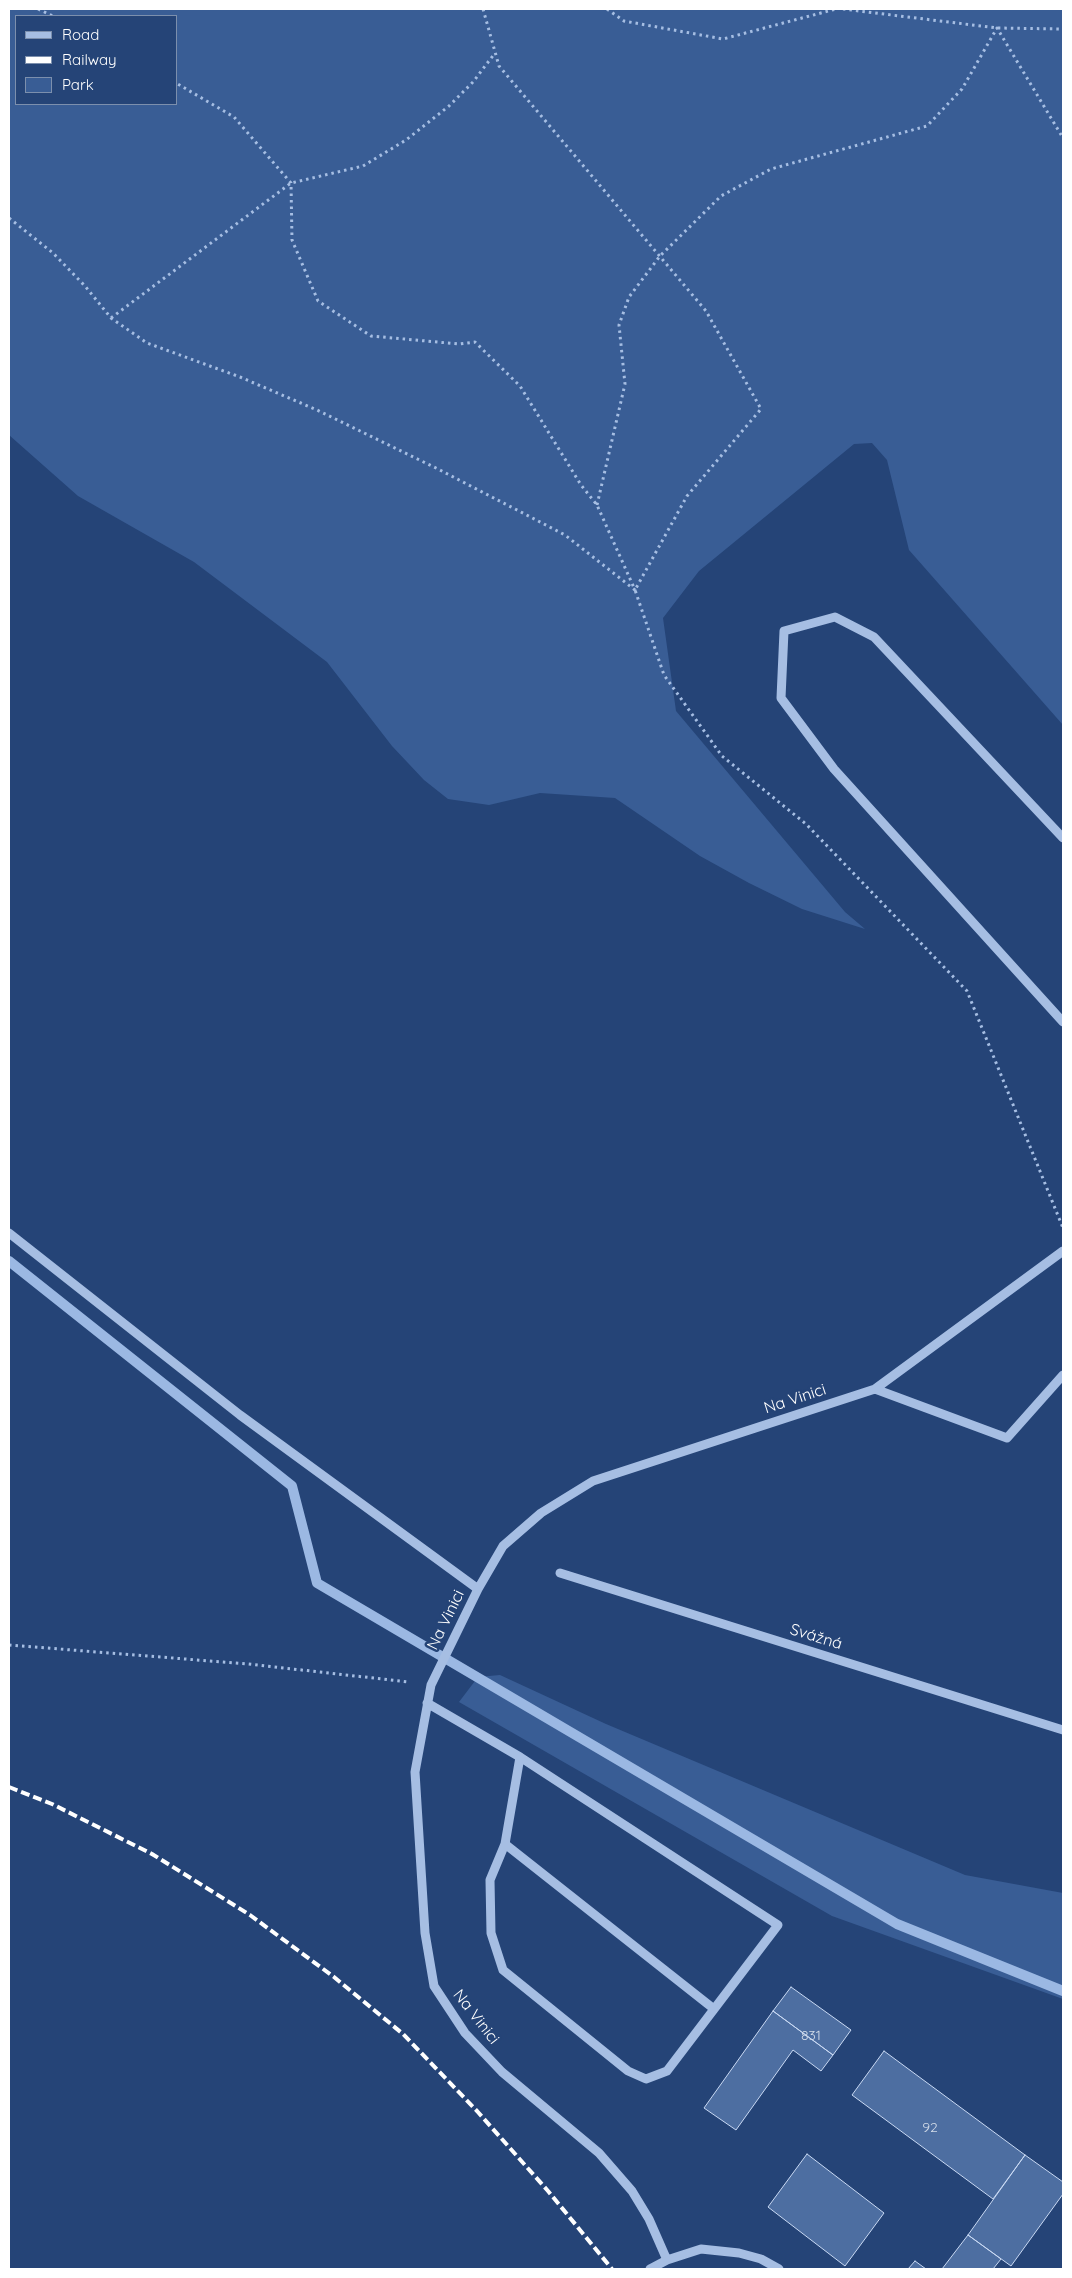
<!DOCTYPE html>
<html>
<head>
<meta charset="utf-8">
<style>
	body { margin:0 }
	#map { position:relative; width:1072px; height:2278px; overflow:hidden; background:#254477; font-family:Quicksand,sans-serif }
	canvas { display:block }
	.frame { position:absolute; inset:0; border:10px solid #fff; pointer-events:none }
	.legend { position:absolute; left:15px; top:15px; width:162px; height:90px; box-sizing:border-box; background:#254477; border:1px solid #7c8fad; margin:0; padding:6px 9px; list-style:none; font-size:15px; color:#fff }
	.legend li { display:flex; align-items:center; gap:10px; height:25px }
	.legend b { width:25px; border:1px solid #7c8fad }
</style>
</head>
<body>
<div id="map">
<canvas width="1072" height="2278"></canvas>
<div class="frame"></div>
<ul class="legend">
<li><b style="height:6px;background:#a6bee3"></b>Road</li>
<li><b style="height:6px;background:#fff"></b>Railway</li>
<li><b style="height:14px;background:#395d95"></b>Park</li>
</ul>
</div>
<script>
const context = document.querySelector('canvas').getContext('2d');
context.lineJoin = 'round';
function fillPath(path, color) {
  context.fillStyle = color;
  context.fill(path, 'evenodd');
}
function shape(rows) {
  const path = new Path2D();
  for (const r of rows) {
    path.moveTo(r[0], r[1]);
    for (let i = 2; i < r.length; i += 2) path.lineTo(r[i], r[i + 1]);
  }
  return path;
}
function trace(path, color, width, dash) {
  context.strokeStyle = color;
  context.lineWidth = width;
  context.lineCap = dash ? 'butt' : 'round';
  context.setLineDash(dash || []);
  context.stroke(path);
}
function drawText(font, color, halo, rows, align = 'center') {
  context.font = font + ' Quicksand,sans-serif';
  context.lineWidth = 5;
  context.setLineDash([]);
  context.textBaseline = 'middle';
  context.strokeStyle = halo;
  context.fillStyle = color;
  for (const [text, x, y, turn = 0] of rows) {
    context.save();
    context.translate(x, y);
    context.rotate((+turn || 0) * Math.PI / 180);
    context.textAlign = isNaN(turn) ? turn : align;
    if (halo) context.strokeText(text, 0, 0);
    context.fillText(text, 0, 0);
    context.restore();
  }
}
fillPath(shape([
	[9,9,1063,9,1063,725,909,550,887,460,872,443,854,444,699,571,663,618,676,711,845,912,865,929,802,909,749,883,700,856,615,798,540,793,489,805,448,799,424,780,392,746,327,662,194,562,78,496,9,435],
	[16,16,176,16,176,104,16,104],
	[500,1675,606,1724,965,1875,1063,1893,1063,1999,832,1916,459,1702,478,1677]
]), '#395d95');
trace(shape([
	[9,1261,292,1486,317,1583,897,1924,1063,1991]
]), '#9bb8e3', 10);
const building = shape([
	[791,1987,851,2030,833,2055,773,2011,791,1987],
	[773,2011,833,2055,821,2071,793,2050,736,2130,704,2108,773,2011],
	[884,2051,1025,2155,993,2199,852,2095,884,2051],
	[807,2154,884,2213,845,2266,768,2207,807,2154],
	[1025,2155,1063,2182,1063,2194,1011,2266,968,2235,1025,2155],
	[968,2235,1001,2259,993,2269,942,2269,968,2235],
	[915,2261,926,2269,908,2269,915,2261]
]);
fillPath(building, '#4d6ea1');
trace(building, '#c9d9f3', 1);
trace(shape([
	[38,9,53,16],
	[483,9,499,66,706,311,761,409,687,496,635,590,664,675,722,756,806,824,967,991,1063,1228],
	[607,9,624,21,723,39,836,9],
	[843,9,997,28,1063,29],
	[9,218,53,253,85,286,111,318,147,343,240,377,317,410,438,469,565,535,635,590,597,505,581,485,520,386,475,342,459,344,371,336,318,301,292,240,291,183,234,117,176,83],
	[111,318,291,183,363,166,406,140,449,106,473,82,495,53],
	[597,505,625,384,619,325,629,297,660,256,721,196,771,169,927,126,962,89,997,28,1063,138],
	[9,1645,248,1664,409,1682]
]), '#a6bee3', 3, [2.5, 4]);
trace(shape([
	[1063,838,874,637,835,617,784,631,781,698,834,769,1063,1022],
	[9,1233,240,1415,478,1589],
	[875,1389,1007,1438,1063,1375],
	[560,1573,1063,1730],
	[427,1703,520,1757,778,1925,667,2071,646,2079,628,2071,503,1970,491,1933,490,1880,505,1844,520,1757],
	[505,1844,714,2009],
	[667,2260,649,2219,632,2191,599,2153,502,2072,465,2033,434,1986,425,1933,415,1772,431,1685,478,1589,503,1546,541,1513,593,1481,875,1389,1063,1251],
	[650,2269,667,2260,701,2249,739,2253,761,2259,779,2269]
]), '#a6bee3', 9);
trace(shape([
	[9,1787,52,1804,152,1854,250,1915,334,1977,403,2034,477,2111,548,2191,612,2269]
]), '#fff', 4, [9, 4]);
drawText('14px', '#d2dbe8', null, [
	["831",811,2036],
	["92",930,2128]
]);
drawText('16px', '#fff', '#254477', [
	["Na Vinici",795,1399,-18],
	["Na Vinici",446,1620,-64],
	["Svážná",816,1637,17],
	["Na Vinici",476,2017,52]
]);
</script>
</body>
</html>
